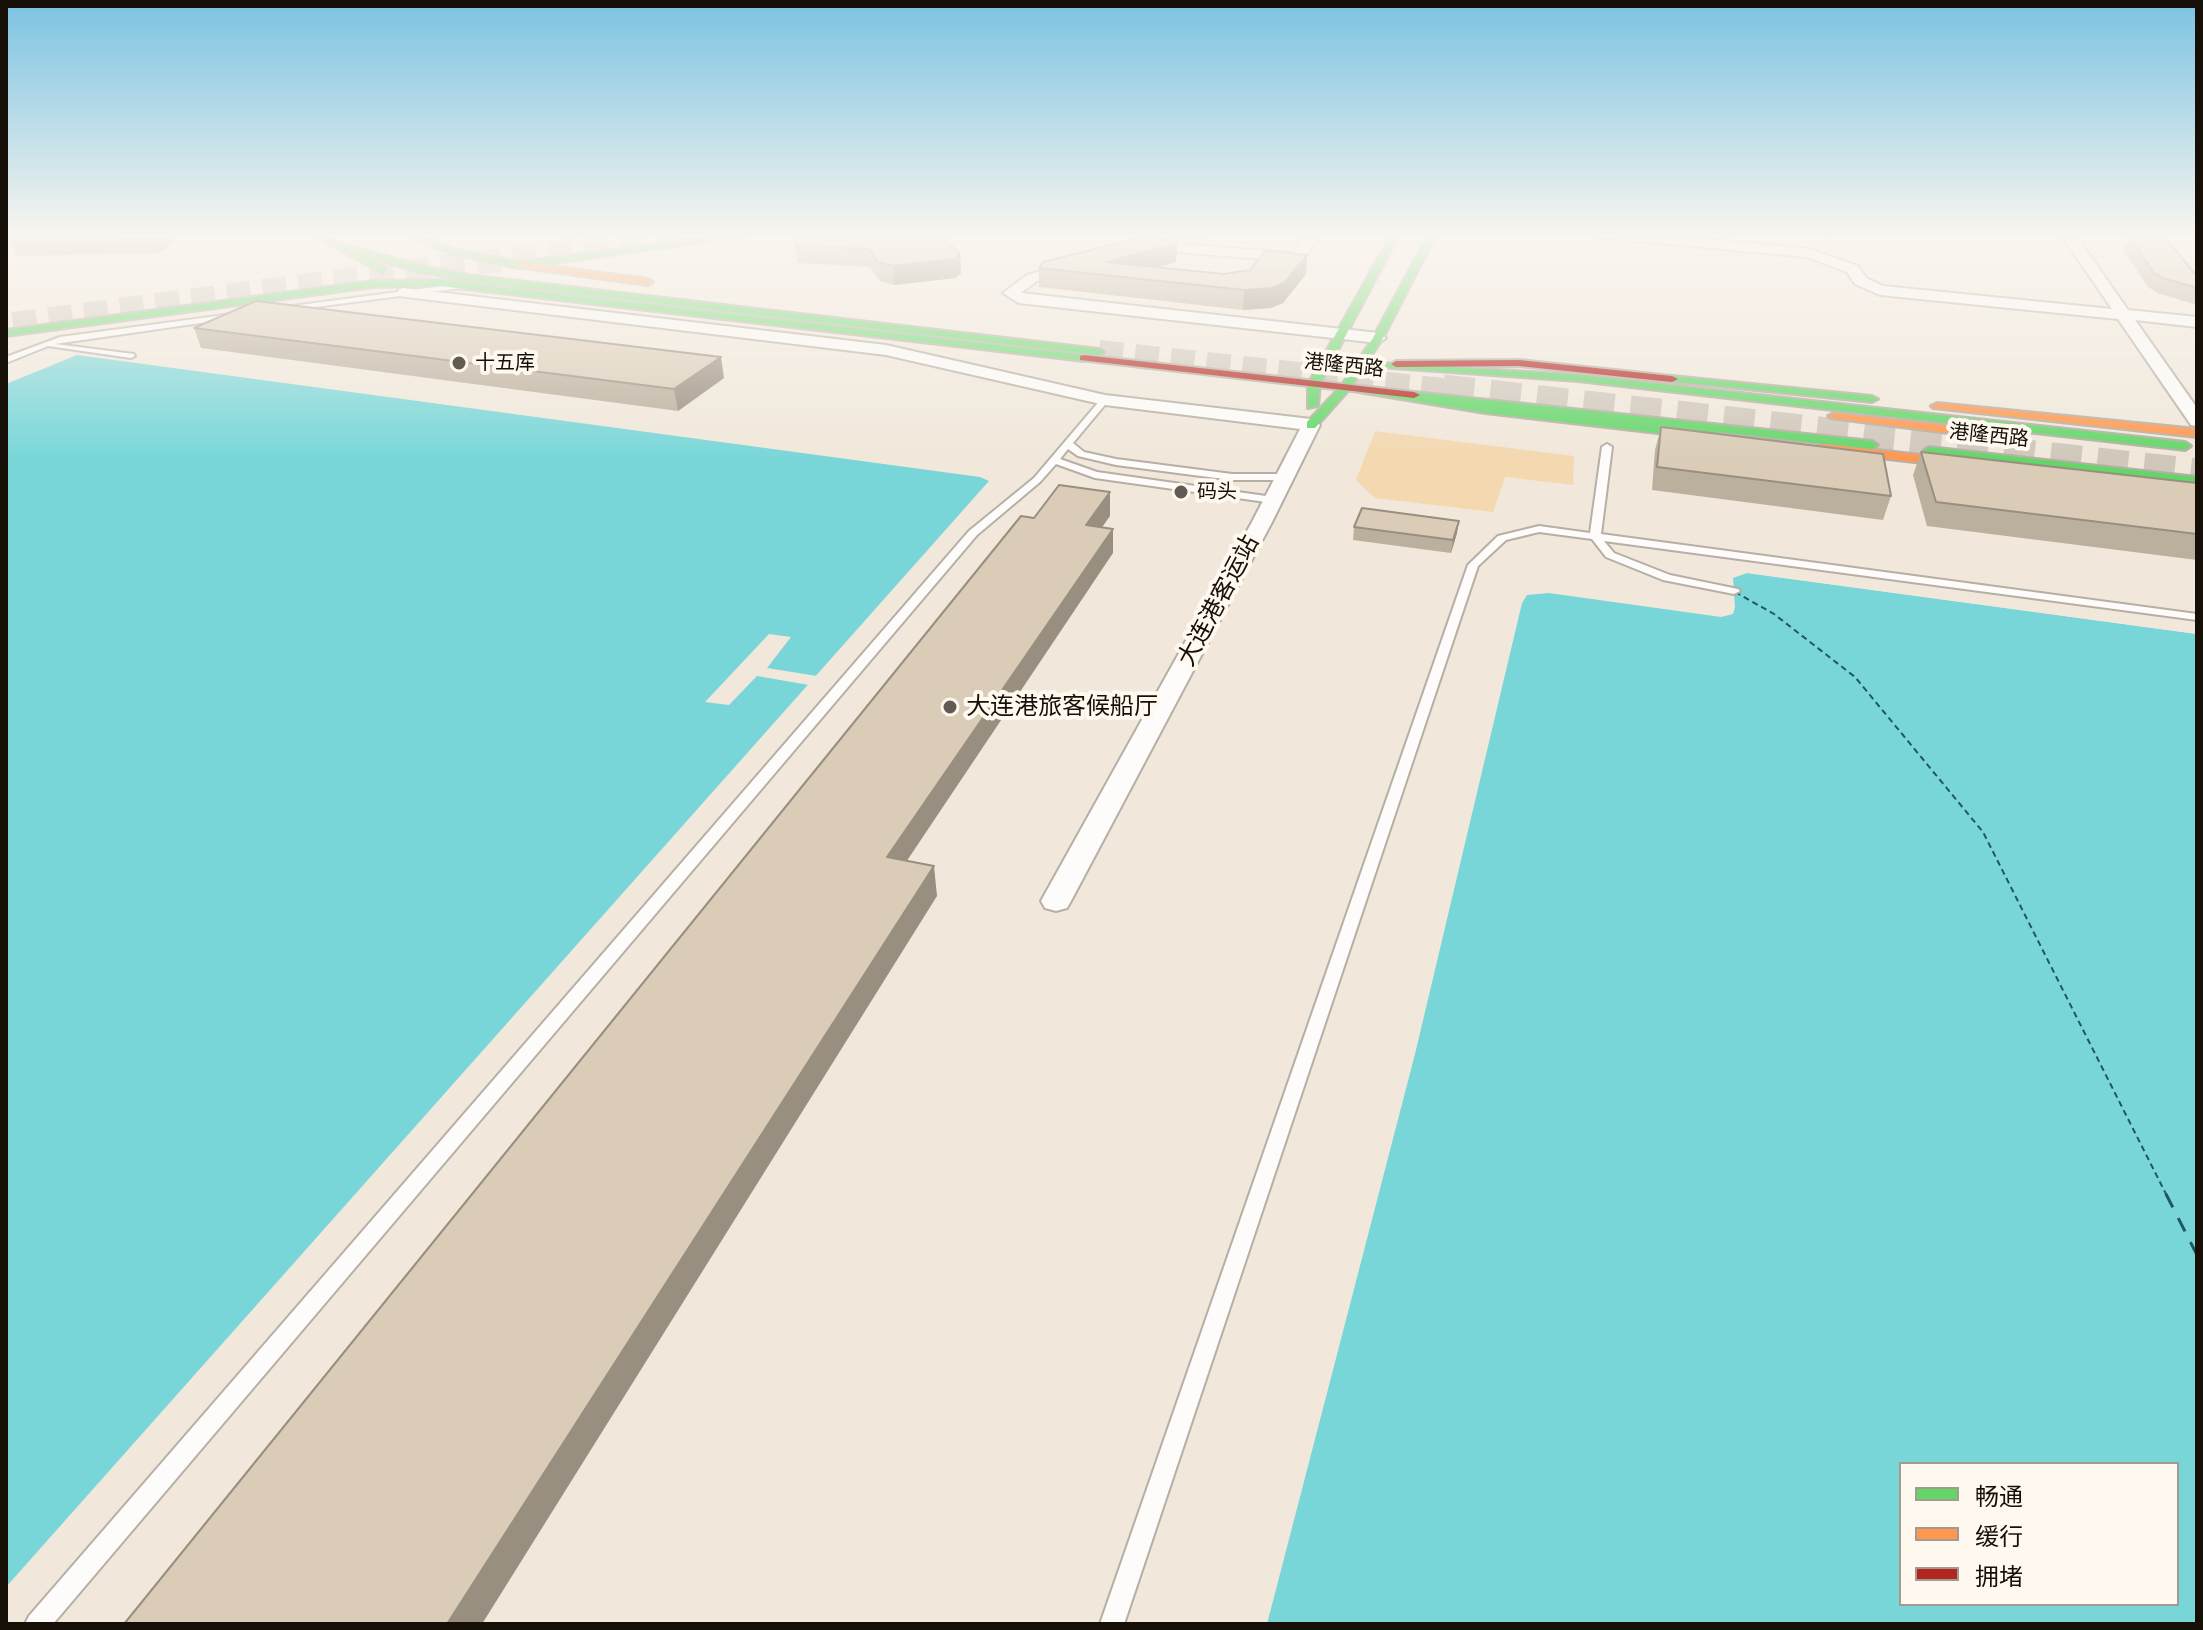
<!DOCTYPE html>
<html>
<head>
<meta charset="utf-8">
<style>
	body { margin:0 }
	#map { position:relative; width:2203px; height:1630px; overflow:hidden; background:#f1e8db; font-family:"Noto Serif","Noto Sans SC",serif }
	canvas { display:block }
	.frame { position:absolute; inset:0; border:8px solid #150f08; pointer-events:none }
	.legend { position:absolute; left:1899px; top:1462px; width:280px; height:144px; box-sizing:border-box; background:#fff8ef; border:2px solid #a19b93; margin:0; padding:10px 14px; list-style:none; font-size:24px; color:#150f08 }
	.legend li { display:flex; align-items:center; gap:16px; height:40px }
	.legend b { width:40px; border:2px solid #a19b93 }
</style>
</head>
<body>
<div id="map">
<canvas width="2203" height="1630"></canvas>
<div class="frame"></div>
<ul class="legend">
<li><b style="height:10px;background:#63d668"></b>畅通</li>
<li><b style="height:10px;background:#ff974d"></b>缓行</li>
<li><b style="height:10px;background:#b3261e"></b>拥堵</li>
</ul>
</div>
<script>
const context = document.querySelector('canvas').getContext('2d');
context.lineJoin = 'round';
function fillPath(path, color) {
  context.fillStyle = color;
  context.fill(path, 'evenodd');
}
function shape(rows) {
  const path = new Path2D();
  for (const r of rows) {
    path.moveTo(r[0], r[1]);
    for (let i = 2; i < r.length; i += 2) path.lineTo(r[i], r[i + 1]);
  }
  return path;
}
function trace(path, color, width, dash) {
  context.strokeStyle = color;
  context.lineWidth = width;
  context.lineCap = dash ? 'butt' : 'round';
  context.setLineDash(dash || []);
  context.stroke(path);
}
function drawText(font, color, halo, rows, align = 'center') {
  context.font = font + ' "Noto Serif","Noto Sans SC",serif';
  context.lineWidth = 8;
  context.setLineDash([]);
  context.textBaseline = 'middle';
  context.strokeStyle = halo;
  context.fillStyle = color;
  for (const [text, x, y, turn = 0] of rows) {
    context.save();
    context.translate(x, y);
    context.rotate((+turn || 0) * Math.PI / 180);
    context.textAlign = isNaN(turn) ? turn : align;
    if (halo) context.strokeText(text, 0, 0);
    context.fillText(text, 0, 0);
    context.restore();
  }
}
fillPath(shape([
	[1375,431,1574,456,1573,485,1505,477,1493,512,1375,498,1356,480]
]), '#f3d8b0');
fillPath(shape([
	[77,355,980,477,989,481,6,1587,6,384],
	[1747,573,2197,634,2197,1624,1267,1624,1415,1054,1522,603,1527,595,1549,593,1721,617,1733,614,1735,607,1733,578],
	[1901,1464,2177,1464,2177,1604,1901,1604]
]), '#78d6d8');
fillPath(shape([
	[1746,569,2197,630,2197,634,1747,573],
	[769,634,791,637,767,668,817,676,809,685,757,676,729,705,705,702]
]), '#f1e8db');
trace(shape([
	[1735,592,1774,614,1855,677,1983,832,2167,1196]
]), '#20595c', 2, [6, 4]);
trace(shape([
	[2166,1194,2197,1255]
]), '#20595c', 3, [15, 12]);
trace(shape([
	[13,324,702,233]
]), '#d0c7bb', 24, [24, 12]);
trace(shape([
	[1099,352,1461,392]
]), '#d0c7bb', 24, [24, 12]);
trace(shape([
	[1443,390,2197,474]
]), '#d0c7bb', 31, [31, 16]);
const lane = shape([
	[458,284,462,286,461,288,285,311,281,309,285,307,458,284],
	[232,314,235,314,235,318,55,344,134,354,135,356,131,358,48,346,6,363,6,357,60,337,232,314],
	[1105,397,1109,400,1073,443,1084,452,1116,459,1232,474,1284,474,1289,477,1284,480,1232,480,1116,465,1078,456,1068,449,1060,459,1097,472,1273,497,1278,500,1273,503,1095,478,1056,464,1040,482,977,535,53,1624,25,1624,29,1616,969,531,1034,478,1102,398,1105,397],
	[1607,444,1612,447,1601,534,2197,614,2197,620,1604,541,1614,553,1670,575,1738,589,1740,591,1734,594,1663,580,1606,557,1592,539,1539,532,1506,540,1478,566,1124,1624,1100,1624,1468,565,1498,536,1539,526,1590,533,1602,447,1607,444]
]);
const street = shape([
	[1191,233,1215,233,1180,244,1293,253,1308,233,1322,233,1302,261,1297,262,1177,252,1172,251,1171,246,1136,255,1129,251,1191,233],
	[1587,233,1639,233,1809,249,1858,266,1866,278,1883,286,2112,309,2060,233,2074,233,2128,310,2197,317,2197,327,2135,320,2197,408,2197,426,2191,425,2118,319,1880,295,1855,284,1847,272,1807,257,1594,237,1587,233],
	[1077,262,1082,263,1082,269,1037,281,1021,293,1378,333,1386,338,1378,343,1019,303,1003,293,1027,275,1077,262],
	[403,288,886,345,1105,395,1311,419,1320,425,1272,522,1071,901,1067,908,1056,911,1045,908,1041,901,1252,522,1300,429,1105,405,886,355,398,296,398,290,403,288]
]);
const fast = shape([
	[308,233,319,233,337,242,421,266,468,275,1099,349,1104,352,1099,355,468,281,420,272,360,255,386,268,383,273,308,233],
	[403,233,415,233,454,249,519,262,739,233,763,233,519,268,448,253,403,233],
	[1392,233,1400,233,1320,384,1318,406,1308,408,1308,384,1392,233],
	[1429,233,1437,233,1383,338,1367,362,1578,375,2185,442,2191,446,2185,450,1578,381,1365,366,1349,390,1315,428,1307,428,1307,422,1341,386,1373,338,1429,233],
	[440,280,1084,355,1089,358,1084,361,440,286,373,287,6,336,6,330,373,281,440,280],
	[1672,376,1872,396,1878,399,1872,402,1668,381,1666,379,1672,376],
	[1363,387,1409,394,1414,392,1872,441,1878,445,1872,449,1478,405,1718,432,1724,436,1718,440,1485,413,1359,392,1359,388,1363,387],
	[1929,447,2197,477,2197,485,1925,454,1923,451,1929,447]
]);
const slow = shape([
	[519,262,648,279,653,282,648,285,516,267,519,262],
	[1937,403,2197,429,2197,437,1933,408,1931,406,1937,403],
	[1834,413,1972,428,1978,432,1972,436,1830,418,1828,416,1834,413],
	[1822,444,1976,461,1982,465,1976,469,1818,451,1816,448,1822,444]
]);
const jam = shape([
	[1084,355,1414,392,1420,395,1414,398,1080,360,1080,356,1084,355],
	[1519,360,1672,376,1678,379,1672,382,1519,366,1396,367,1391,364,1396,361,1519,360]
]);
trace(lane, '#b6afa5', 4);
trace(street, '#b6afa5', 4);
trace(fast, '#b6afa5', 4);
trace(slow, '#b6afa5', 4);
trace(jam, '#b6afa5', 4);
trace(shape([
	[1822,237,1841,233]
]), '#cfccc8', 3, [4, 2]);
fillPath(lane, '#fdfcfa');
fillPath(street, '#fdfcfa');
fillPath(fast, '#63d668');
fillPath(slow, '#ff974d');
fillPath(jam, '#b3261e');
fillPath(shape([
	[171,233,174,242,159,253,17,256,11,242],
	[869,233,941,233,942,236,960,254,961,273,955,278,894,285,880,281,870,267,798,263,795,245],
	[2142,233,2197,233,2197,237],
	[2129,235,2197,275,2197,305,2157,293,2147,286,2123,249],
	[1177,244,1176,262,1158,267,1224,274,1250,270,1307,255,1306,274,1283,303,1271,308,1243,310,1039,287,1039,268],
	[194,328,724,378,678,411,201,348],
	[1661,427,1891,496,1883,520,1652,490,1655,450],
	[1921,452,2197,483,2197,560,1927,526,1913,475],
	[1354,527,1457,533,1451,553,1353,540]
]), '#bbaf9d');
fillPath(shape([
	[162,233,171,233,174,242,159,253,154,239],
	[1177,244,1176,262,1121,277,1106,262],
	[960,254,961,273,955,278,894,285,893,266],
	[1307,255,1306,274,1283,303,1271,308,1243,310,1244,290],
	[721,357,724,378,678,411,674,389],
	[1110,492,1110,516,1086,550,1086,525],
	[1459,521,1457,533,1451,553,1453,540],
	[1113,529,1113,553,890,886,887,857],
	[934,866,937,896,482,1624,447,1624]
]), '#998f80');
const building = shape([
	[26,233,162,233,154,239,11,242,26,233],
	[869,233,938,233,960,254,954,259,893,266,878,262,869,249,795,245,796,237,803,235,869,233],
	[1150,235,1177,244,1106,262,1224,274,1250,270,1265,251,1307,255,1284,283,1272,288,1244,290,1039,268,1043,262,1150,235],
	[2129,235,2166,238,2195,274,2197,275,2197,288,2163,278,2153,272,2129,235],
	[256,301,721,357,674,389,194,328,256,301],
	[1661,427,1883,454,1891,496,1657,467,1661,427],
	[1921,452,2197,483,2197,534,1936,502,1921,452],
	[1059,485,1110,492,1086,525,1113,529,887,857,934,866,447,1624,124,1624,1021,516,1034,518,1059,485],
	[1362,508,1459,521,1453,540,1354,527,1362,508]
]);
fillPath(building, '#daccb7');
trace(building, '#998f80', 2);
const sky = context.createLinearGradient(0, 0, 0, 461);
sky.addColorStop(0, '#7bc2e2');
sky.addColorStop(0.51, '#f9f5ef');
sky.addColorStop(1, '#f9f5ef00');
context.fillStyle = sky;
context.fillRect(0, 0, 2203, 461);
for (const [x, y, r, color] of [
	[459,363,8,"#625b52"],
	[1181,492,8,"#625b52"],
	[950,707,8,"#625b52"]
]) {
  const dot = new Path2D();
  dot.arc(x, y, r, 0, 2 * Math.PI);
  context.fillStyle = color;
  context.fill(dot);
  trace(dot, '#fff8ef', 3);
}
drawText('20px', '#150f08', '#fff8ef', [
	["十五库",475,363],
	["码头",1197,492]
], 'left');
drawText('20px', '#150f08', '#fff8ef', [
	["港隆西路",1344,366,6],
	["港隆西路",1989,436,6]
]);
drawText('24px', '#150f08', '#fff8ef', [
	["大连港客运站",1219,601,-62]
]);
drawText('24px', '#150f08', '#fff8ef', [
	["大连港旅客候船厅",966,707]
], 'left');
</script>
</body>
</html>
